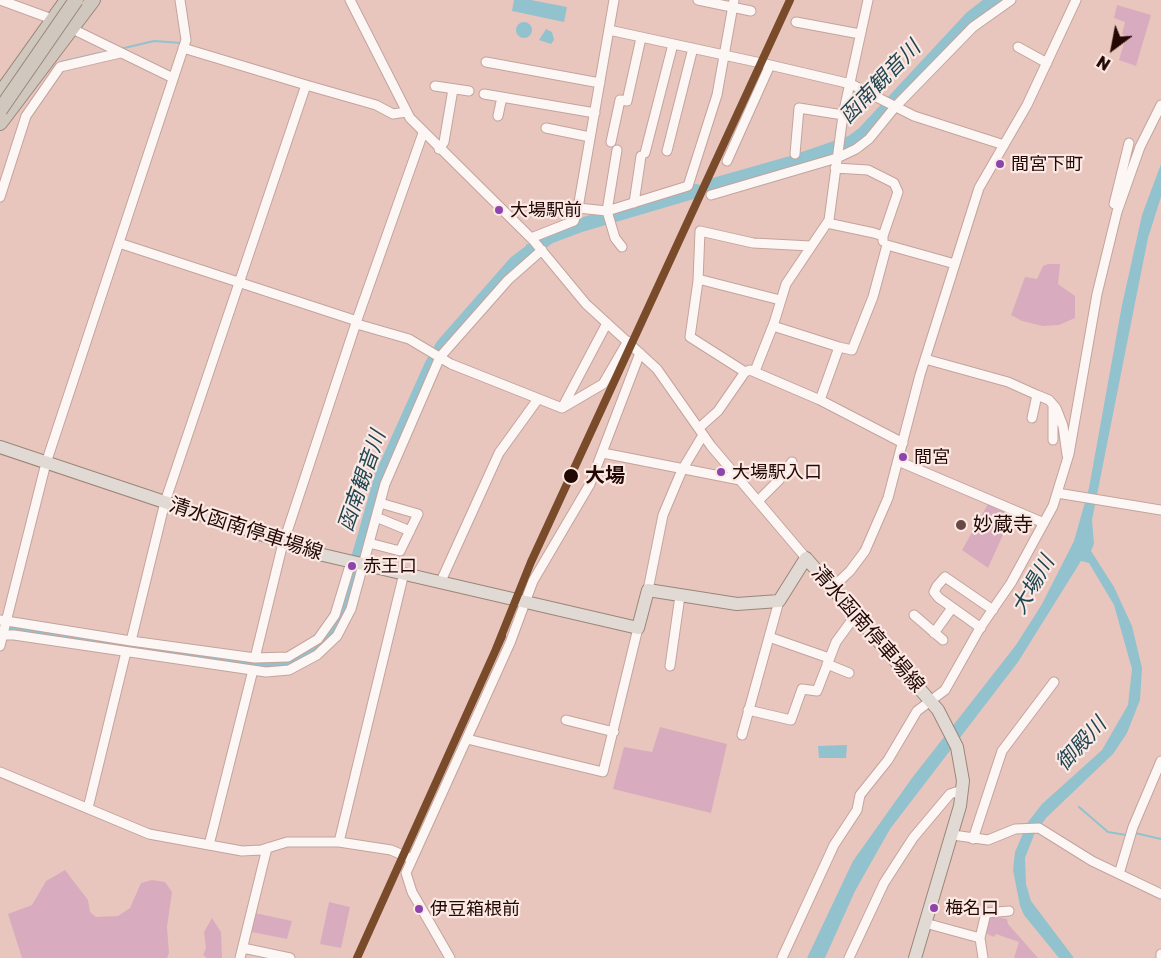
<!DOCTYPE html>
<html>
<head>
<meta charset="utf-8">
<style>
	body { margin:0 }
	#map { position:relative; width:1161px; height:958px; overflow:hidden; background:#e9c6bd; font-family:"Golos Text",sans-serif }
	canvas { display:block }
	.north { position:absolute; left:1083px; top:18px; width:60px; height:60px; -webkit-text-stroke:4px #fae9e5; paint-order:stroke; rotate:212deg; font-size:16px; font-weight:700; line-height:24px; text-align:center; color:#230803 }
	.north::after { content:''; display:block; margin:auto; width:21px; height:27px; background:#230803; clip-path:polygon(50% 0,100% 100%,50% 72%,0 100%) }
</style>
</head>
<body>
<div id="map">
<canvas width="1161" height="958"></canvas>
<div class="north">N</div>
</div>
<script>
const context = document.querySelector('canvas').getContext('2d');
context.lineJoin = 'round';
function fillPath(path, color) {
  context.fillStyle = color;
  context.fill(path, 'evenodd');
}
function shape(rows) {
  const path = new Path2D();
  for (const r of rows) {
    if (r.length === 3) {
      path.moveTo(r[0] + r[2], r[1]);
      path.arc(r[0], r[1], r[2], 0, 2 * Math.PI);
      continue;
    }
    path.moveTo(r[0], r[1]);
    for (let i = 2; i < r.length; i += 2) path.lineTo(r[i], r[i + 1]);
  }
  return path;
}
function trace(path, color, width, dash) {
  context.strokeStyle = color;
  context.lineWidth = width;
  context.lineCap = dash ? 'butt' : 'round';
  context.setLineDash(dash || []);
  context.stroke(path);
}
function drawText(font, color, halo, rows, align = 'center') {
  context.font = font + ' "Golos Text","Noto Sans JP",sans-serif';
  context.lineWidth = 4.5;
  context.setLineDash([]);
  context.textBaseline = 'middle';
  context.strokeStyle = halo;
  context.fillStyle = color;
  for (const [text, x, y, turn = 0] of rows) {
    context.save();
    context.translate(x, y);
    context.rotate((+turn || 0) * Math.PI / 180);
    context.textAlign = isNaN(turn) ? turn : align;
    if (halo) context.strokeText(text, 0, 0);
    context.fillText(text, 0, 0);
    context.restore();
  }
}
fillPath(shape([
	[1117,5,1151,15,1136,66,1119,60,1126,36,1122,34,1125,22,1114,18],
	[1048,264,1060,264,1058,284,1075,296,1075,318,1059,325,1043,326,1022,321,1011,315,1025,277,1037,279,1043,266],
	[988,504,1012,515,988,568,962,550],
	[660,727,727,744,711,813,613,789,624,747,652,752],
	[65,870,88,900,90,912,96,917,118,916,130,908,141,883,152,880,165,882,172,892,167,927,169,953,167,958,22,958,8,914,32,905,46,881],
	[329,902,350,907,341,948,320,944],
	[255,913,292,921,287,939,252,932],
	[987,915,1007,919,1008,924,1038,958,1014,958,1019,942,996,934,994,937,983,932],
	[212,918,221,932,222,958,207,958,203,955,206,948,204,932]
]), '#d8acbe');
fillPath(shape([
	[514,0,531,0,567,7,564,22,512,11],
	[524,30,8],
	[546,29,552,32,554,40,551,44,539,40],
	[1161,164,1161,197,1148,238,1135,303,1092,520,1094,544,1091,551,1114,587,1132,626,1142,668,1140,700,1127,733,1113,754,1046,818,1034,835,1025,858,1026,884,1031,901,1074,958,1059,958,1024,915,1020,906,1013,870,1015,852,1028,822,1042,804,1102,750,1128,705,1132,669,1114,605,1089,563,1081,561,1018,662,890,829,855,891,825,958,807,958,853,861,912,778,1016,645,1042,604,1074,541,1089,488,1122,305,1142,215],
	[847,745,846,758,819,758,818,746]
]), '#92c2ce');
trace(shape([
	[120,49,154,41,182,43],
	[61,62,99,53],
	[527,245,531,249],
	[1079,807,1108,832,1126,835],
	[1135,833,1161,839]
]), '#92c2ce', 2);
trace(shape([
	[710,186,791,163,852,142,864,133,971,18,994,0],
	[0,630,10,628,105,641],
	[157,649,261,664,284,664,307,655,320,645,343,611,382,475,431,366,443,345,515,263,549,237,581,225,696,191]
]), '#92c2ce', 14);
const minor = shape([
	[0,0,52,19,173,78],
	[350,0,410,118,533,240,586,304,657,369,711,446,806,558],
	[698,0,751,11],
	[796,22,860,34],
	[609,30,770,65],
	[1018,47,1047,63],
	[183,48,306,85],
	[486,62,600,83],
	[435,86,469,91],
	[484,94,595,113],
	[406,112,393,114,376,105,306,85,165,502,131,641,255,658,282,547,358,317,423,133],
	[498,116,502,97],
	[546,128,590,137],
	[611,142,620,100,627,101,641,38],
	[439,149,444,142,453,89],
	[617,150,607,211,615,238,622,247],
	[667,151,693,48],
	[645,153,673,44],
	[795,154,799,108,843,115],
	[727,161,770,65,851,84,914,116,1004,145],
	[835,168,868,170,894,183,898,192,883,236],
	[711,195,837,158,856,149,869,139,895,107,973,27,1011,0],
	[0,197,26,116,60,67,120,53],
	[634,203,641,156],
	[1114,204,1129,143],
	[578,208,614,0],
	[827,223,874,233,883,236,883,241],
	[531,238,574,221,578,208,607,211,688,186,717,95,734,0],
	[119,243,357,321],
	[698,279,780,300],
	[357,324,409,339,451,364,562,408,603,384,628,341],
	[773,326,839,347],
	[925,359,1008,382,1037,395,1032,418],
	[755,371,774,323,786,284,829,220,843,115,868,0],
	[745,372,690,337,698,281,700,231,753,243,811,246],
	[1037,395,1049,400,1056,408,1063,426,1067,455],
	[820,400,839,347,852,350,873,297,887,245,955,264],
	[562,408,607,323],
	[699,428,718,411,745,372,750,370,820,400,903,443],
	[1053,440,1053,405],
	[603,453,740,480],
	[898,461,1044,523],
	[1057,493,1161,510],
	[758,501,779,480,792,462],
	[376,517,410,531],
	[369,543,400,551,418,514,380,503],
	[441,581,499,453,538,399],
	[832,588,850,571,865,551,888,498,920,375,979,188,1027,105,1076,0],
	[648,590,663,515,682,470,703,435],
	[914,615,943,640],
	[0,620,131,641],
	[981,628,939,598,934,592,937,586,945,577,993,610],
	[934,633,952,608],
	[0,635,14,635,266,672,289,670,317,655,337,636,351,609,385,484,440,357,508,280,542,250],
	[769,637,829,658],
	[0,646,46,463,186,40,180,0],
	[255,658,288,657,318,639,335,615,351,562],
	[827,664,849,673],
	[670,666,680,596],
	[748,710,791,720,802,689,817,691,836,642,855,616],
	[566,720,614,732],
	[742,735,779,601],
	[467,739,603,772,638,628],
	[0,772,149,834,242,851,261,850,287,842,339,842,391,850,412,859],
	[88,808,126,652],
	[953,835,988,840,1015,829,1039,828,1092,861,1161,894],
	[973,839,1002,751,1054,682],
	[339,842,404,573],
	[209,845,253,670],
	[1119,874,1133,827,1161,761],
	[925,923,980,938],
	[243,948,290,958],
	[240,958,267,848],
	[450,958,412,892,406,873,510,643,533,581,590,484,640,353],
	[782,958,834,845,857,810,860,795,888,760,917,711,945,690,980,628,1011,583,1053,506,1069,454,1097,294,1117,212,1140,147,1161,105],
	[849,958,884,883,913,838,950,794,962,790],
	[983,958,980,938,986,913,1009,911],
	[1161,958,1161,954]
]);
const major = shape([
	[0,447,323,555,638,628,648,590,737,604,779,601,806,558,938,710,957,747,963,781,960,806,915,958]
]);
const highway = shape([
	[0,94,67,0],
	[0,123,93,0]
]);
trace(minor, '#c2a49d', 11);
trace(major, '#9a8679', 14);
trace(highway, '#9a8679', 16);
trace(minor, '#fcf6f5', 9);
trace(major, '#e1dad4', 12);
trace(highway, '#d0c8be', 14);
const highwayBridge = shape([
	[0,110,76,0]
]);
trace(highwayBridge, '#9a8679', 16, []);
trace(highwayBridge, '#d0c8be', 14);
trace(shape([
	[494,654,531,562,790,0],
	[357,958,502,636]
]), '#7a4b2a', 8);
for (const [x, y, r, color] of [
	[1000,164,5,"#8e44ad"],
	[499,210,5,"#8e44ad"],
	[903,457,5,"#8e44ad"],
	[721,472,5,"#8e44ad"],
	[571,476,8,"#230803"],
	[961,525,6,"#684a44"],
	[352,566,5,"#8e44ad"],
	[934,908,5,"#8e44ad"],
	[419,909,5,"#8e44ad"]
]) {
  const dot = new Path2D();
  dot.arc(x, y, r, 0, 2 * Math.PI);
  context.fillStyle = color;
  context.fill(dot);
  trace(dot, '#fae9e5', 2);
}
drawText('18px', '#230803', '#fae9e5', [
	["間宮下町",1011,164],
	["大場駅前",510,210],
	["間宮",914,457],
	["大場駅入口",732,472],
	["赤王口",363,566],
	["梅名口",945,908],
	["伊豆箱根前",430,909]
], 'left');
drawText('bold 20px', '#230803', '#fae9e5', [
	["大場",585,476]
], 'left');
drawText('20px', '#230803', '#fae9e5', [
	["妙蔵寺",973,525]
], 'left');
drawText('20px', '#230803', '#fae9e5', [
	["清水函南停車場線",246,529,18],
	["清水函南停車場線",868,629,49]
]);
drawText('italic 21px', '#1f4650', '#fae9e5', [
	["函南観音川",880,82,-46],
	["函南観音川",362,481,-71],
	["大場川",1033,585,-60],
	["御殿川",1081,744,-48]
]);
</script>
</body>
</html>
